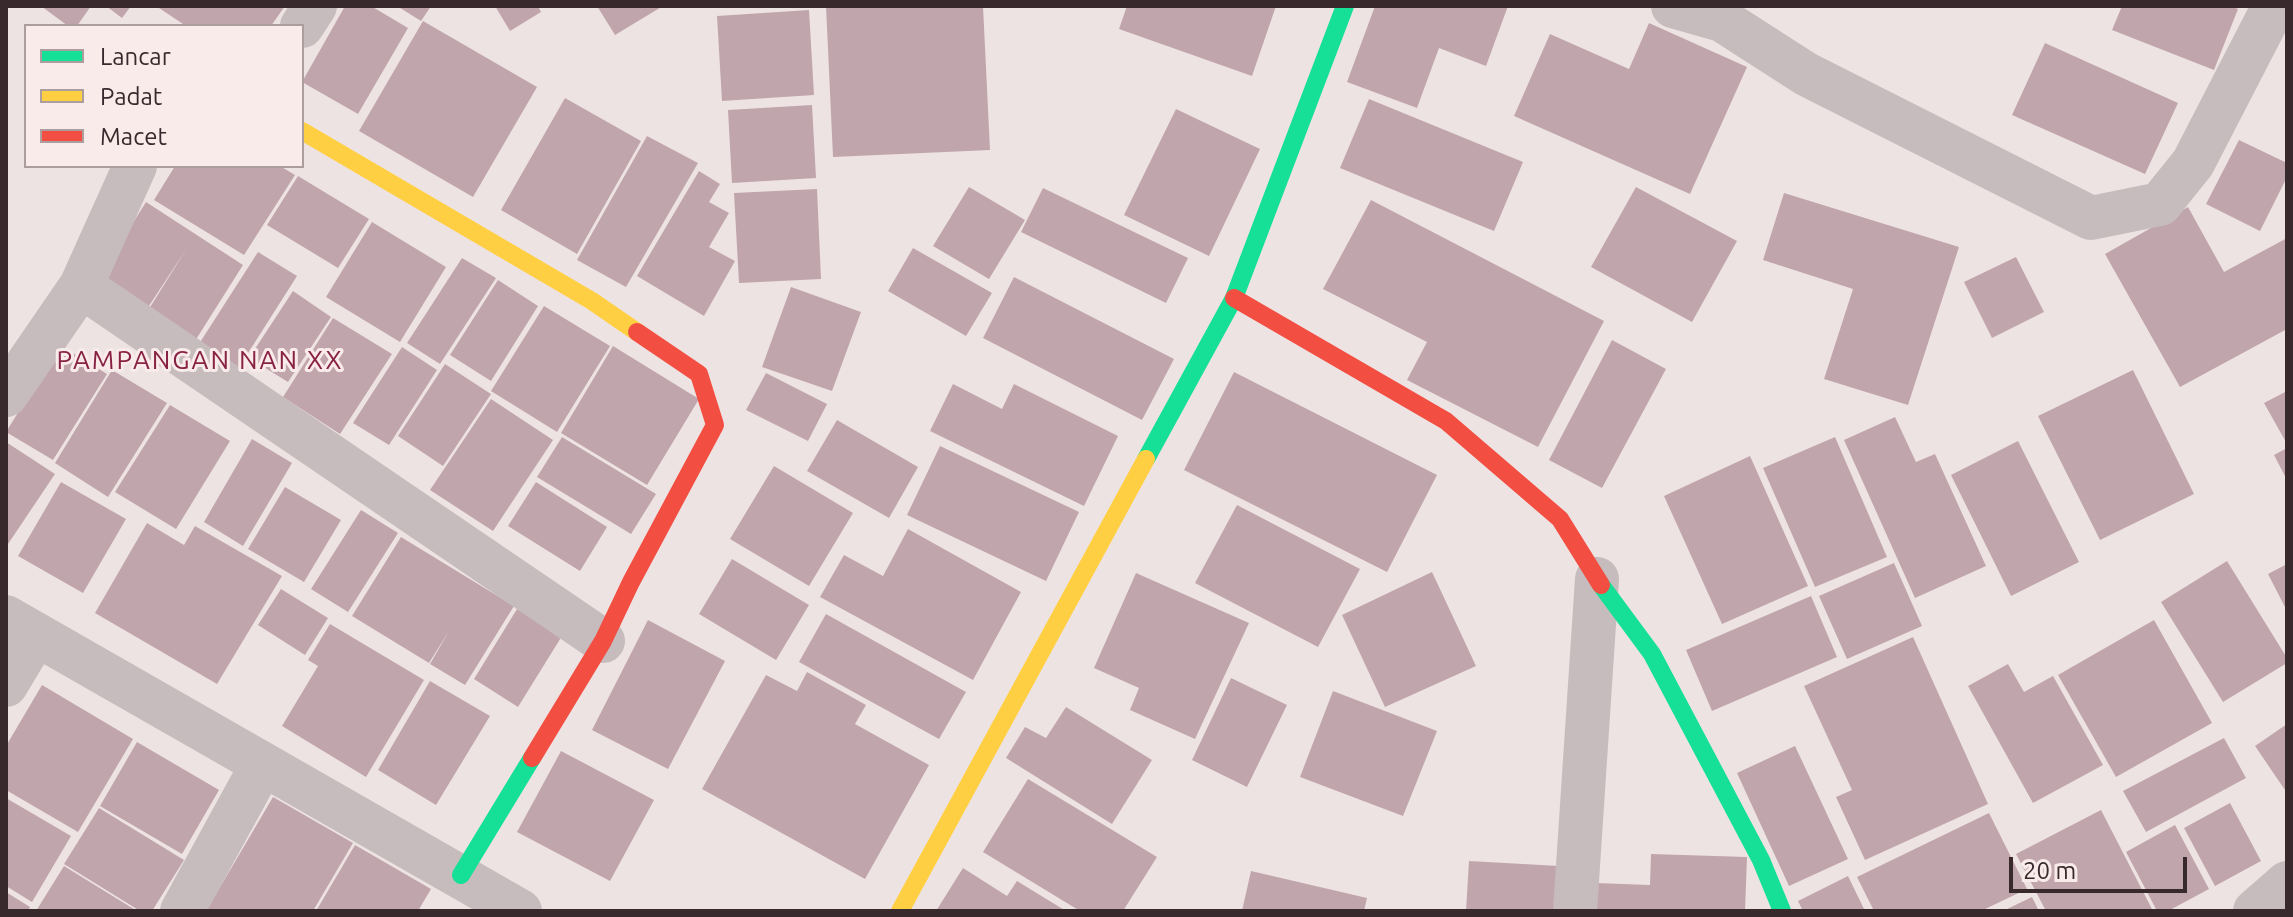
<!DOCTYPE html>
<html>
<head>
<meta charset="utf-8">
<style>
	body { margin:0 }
	#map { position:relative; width:2293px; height:917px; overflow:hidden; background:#eee3e3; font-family:Ubuntu,sans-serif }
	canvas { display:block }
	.frame { position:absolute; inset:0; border:8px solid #38292d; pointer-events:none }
	.legend { position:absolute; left:24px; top:24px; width:280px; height:144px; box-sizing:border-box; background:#faebeb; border:2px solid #ac9d9f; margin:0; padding:10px 14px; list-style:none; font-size:24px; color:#38292d }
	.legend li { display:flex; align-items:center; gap:16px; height:40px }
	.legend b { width:40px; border:2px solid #ac9d9f }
	.scale { position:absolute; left:2009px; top:857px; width:178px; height:36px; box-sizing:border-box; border:4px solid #38292d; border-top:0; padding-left:10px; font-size:24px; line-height:28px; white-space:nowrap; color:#38292d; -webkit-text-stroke:6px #faebeb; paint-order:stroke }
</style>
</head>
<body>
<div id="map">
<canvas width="2293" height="917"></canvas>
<div class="frame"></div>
<ul class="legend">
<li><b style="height:10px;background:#16e098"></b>Lancar</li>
<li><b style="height:10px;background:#ffcf43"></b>Padat</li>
<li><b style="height:10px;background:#f24e42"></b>Macet</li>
</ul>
<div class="scale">20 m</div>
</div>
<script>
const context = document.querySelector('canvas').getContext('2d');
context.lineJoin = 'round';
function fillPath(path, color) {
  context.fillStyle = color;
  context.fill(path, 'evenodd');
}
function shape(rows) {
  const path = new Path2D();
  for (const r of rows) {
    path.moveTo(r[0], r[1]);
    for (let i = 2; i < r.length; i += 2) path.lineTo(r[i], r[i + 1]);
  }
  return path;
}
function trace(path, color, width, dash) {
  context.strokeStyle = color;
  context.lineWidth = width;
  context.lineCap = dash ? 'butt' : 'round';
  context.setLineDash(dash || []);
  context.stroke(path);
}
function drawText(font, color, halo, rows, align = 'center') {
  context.font = font + ' Ubuntu,sans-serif';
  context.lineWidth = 6;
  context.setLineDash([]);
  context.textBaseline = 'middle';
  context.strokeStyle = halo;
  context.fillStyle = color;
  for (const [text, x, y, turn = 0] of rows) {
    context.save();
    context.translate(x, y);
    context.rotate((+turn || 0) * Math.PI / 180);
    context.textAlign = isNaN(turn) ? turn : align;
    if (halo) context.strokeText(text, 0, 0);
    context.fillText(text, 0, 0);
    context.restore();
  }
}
fillPath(shape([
	[41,6,91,6,77,26,68,26],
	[106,6,131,6,122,18],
	[156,6,285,6,271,26,186,26],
	[345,6,371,6,408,28,358,114,302,82],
	[397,6,431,6,421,21],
	[495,6,538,6,541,12,510,31],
	[597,6,663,6,615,35],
	[826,6,983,6,990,150,833,157],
	[1127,6,1276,6,1252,76,1119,29],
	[1375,6,1508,6,1486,66,1439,48,1417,108,1347,82],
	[2122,6,2231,6,2238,9,2214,70,2112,30],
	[809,10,814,95,722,101,717,16],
	[423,21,537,87,473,197,359,131],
	[1649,23,1747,67,1690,194,1514,116,1550,34,1629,69],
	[2045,43,2178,103,2145,174,2012,115],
	[565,98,641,141,577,254,501,210],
	[1369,99,1523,162,1494,231,1340,168],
	[812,105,816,178,732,183,728,110],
	[1176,109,1260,149,1209,256,1124,215],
	[647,136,698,163,626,287,577,260],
	[2239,140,2287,163,2287,177,2260,231,2206,204],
	[175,166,280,166,295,175,244,255,154,200],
	[699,171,720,184,709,202,729,213,709,247,735,261,704,316,637,276],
	[298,176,369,219,338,268,267,225],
	[969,187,1025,220,989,279,933,246],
	[1636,187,1737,241,1692,322,1591,267],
	[1043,188,1188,258,1166,303,1021,232],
	[817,189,821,279,739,283,734,193],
	[1784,193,1959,247,1908,405,1824,379,1853,289,1763,260],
	[1371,200,1604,321,1538,447,1407,380,1427,342,1323,289],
	[146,202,243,265,195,341,147,312,187,248,147,309,98,278],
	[2188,207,2224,272,2287,238,2287,329,2180,387,2105,254],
	[372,222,446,267,400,342,326,297],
	[913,248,992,293,966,336,888,291],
	[258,252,297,276,236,372,197,347],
	[2016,257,2044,312,1992,338,1964,282],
	[462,258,496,278,440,364,407,343],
	[1014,277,1174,359,1142,420,983,338],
	[498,280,538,306,491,381,450,355],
	[791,287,861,312,832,391,762,367],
	[293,291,331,317,288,382,249,358],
	[544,306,610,346,557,432,491,391],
	[333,318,392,354,340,434,283,397],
	[1612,340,1666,369,1602,488,1549,460],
	[60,345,107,374,53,460,6,432],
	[613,346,699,399,647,485,561,433],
	[402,347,437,370,389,445,353,423],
	[445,364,491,394,443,466,398,436],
	[112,370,167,403,108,497,55,463],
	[2133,370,2194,494,2100,540,2038,416],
	[1234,372,1437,475,1387,572,1184,470],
	[766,373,827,404,808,441,746,410],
	[953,384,1002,409,1014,384,1118,436,1084,506,930,431],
	[2287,391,2287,444,2264,403],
	[491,399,553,440,493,531,430,490],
	[170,405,230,441,176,529,115,492],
	[1895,417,1916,462,1935,454,1986,566,1915,598,1844,440],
	[837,420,918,467,889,518,807,471],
	[562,437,656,494,631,534,537,477],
	[1835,437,1887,557,1815,587,1763,468],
	[252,439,292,463,243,546,204,522],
	[2018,441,2079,562,2011,596,1951,475],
	[6,442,55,474,6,547],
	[940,446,1079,512,1046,581,907,515],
	[2287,448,2287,480,2274,455],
	[1750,456,1808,586,1722,624,1664,496],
	[774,466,853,513,809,586,730,539],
	[61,482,126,519,83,593,18,556],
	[536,482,607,527,580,571,508,526],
	[285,487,341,520,304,582,248,549],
	[1237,505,1360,569,1318,647,1195,583],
	[361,510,398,533,348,612,311,589],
	[147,523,184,545,195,526,282,576,217,684,95,613],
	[908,529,1021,592,973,680,820,597,844,555,883,576],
	[401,537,514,606,465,685,430,664,449,631,429,663,352,616],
	[732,559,809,605,776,660,699,614],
	[2227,561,2287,658,2287,663,2223,702,2161,602],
	[1894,563,1922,626,1847,659,1819,596],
	[2287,564,2287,611,2268,574],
	[1432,572,1476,666,1385,707,1342,615],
	[1136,573,1249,623,1195,739,1130,710,1139,688,1094,668],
	[281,589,328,618,305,655,258,625],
	[1811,596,1837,657,1712,711,1686,650],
	[517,609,562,636,518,707,474,679],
	[826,614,966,692,939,739,799,662],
	[648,620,725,661,668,769,592,730],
	[2154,620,2212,723,2116,777,2058,675],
	[330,624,424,680,366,777,282,726,318,666,308,660],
	[1913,637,1988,804,1865,860,1836,797,1852,790,1804,686],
	[2008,664,2024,692,2053,676,2103,765,2033,803,1968,686],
	[807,672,866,705,855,724,929,765,865,879,702,789,766,675,797,691],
	[1231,678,1287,705,1247,787,1192,760],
	[430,681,490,716,436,805,378,770],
	[42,685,133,739,78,832,6,790,6,746],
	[1333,691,1437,731,1403,816,1300,777],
	[1066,707,1152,760,1112,824,1006,758,1025,727,1046,738],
	[2287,724,2287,793,2255,746],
	[2224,738,2246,778,2146,832,2123,791],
	[137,742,219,790,182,854,100,806],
	[1795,746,1848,859,1789,886,1737,773],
	[561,751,654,800,610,881,517,832],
	[1028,779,1157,857,1123,911,1080,911,983,852],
	[273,797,353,843,313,911,206,911],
	[6,798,71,836,32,902,6,886],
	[2230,803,2261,861,2215,886,2184,828],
	[99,808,184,860,152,911,140,911,64,864],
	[2101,810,2153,911,2046,911,2016,854],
	[1989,813,2027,889,1981,911,1874,911,1857,877],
	[2175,825,2209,889,2168,911,2157,911,2126,852],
	[355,845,431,889,418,911,316,911],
	[1651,854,1747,857,1745,911,1595,911,1595,883,1650,885],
	[1469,861,1559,866,1557,911,1466,911],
	[64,866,137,911,36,911],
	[963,868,1007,896,1017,881,1066,911,936,911],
	[1251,871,1367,898,1364,911,1242,911],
	[1848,876,1865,911,1803,911,1798,901],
	[6,892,30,907,28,911,6,911],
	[2032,897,2039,911,2003,911]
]), '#c1a5ad');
trace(shape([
	[1673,6,1722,20,1806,74,2091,218,2160,204,2193,163,2274,6],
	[302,26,315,6],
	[81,286,603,641],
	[6,395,81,286,135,166],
	[6,617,520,911],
	[6,685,36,635],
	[182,911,262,765],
	[1575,911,1597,579],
	[2255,911,2287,883]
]), '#c7bcbd', 44);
trace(shape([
	[1146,459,1234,298,1345,6],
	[1601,585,1652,654,1761,860,1782,911],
	[461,875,532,758]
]), '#16e098', 18);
trace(shape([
	[302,131,592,301,637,332],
	[900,911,1146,459]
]), '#ffcf43', 18);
trace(shape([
	[1234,298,1446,421,1560,519,1601,585],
	[532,758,603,641,631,582,715,425,699,374,637,332]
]), '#f24e42', 18);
context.letterSpacing = '2px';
drawText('26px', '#824', '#faebeb', [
	["PAMPANGAN NAN XX",200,360]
]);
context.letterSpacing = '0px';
</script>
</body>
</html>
